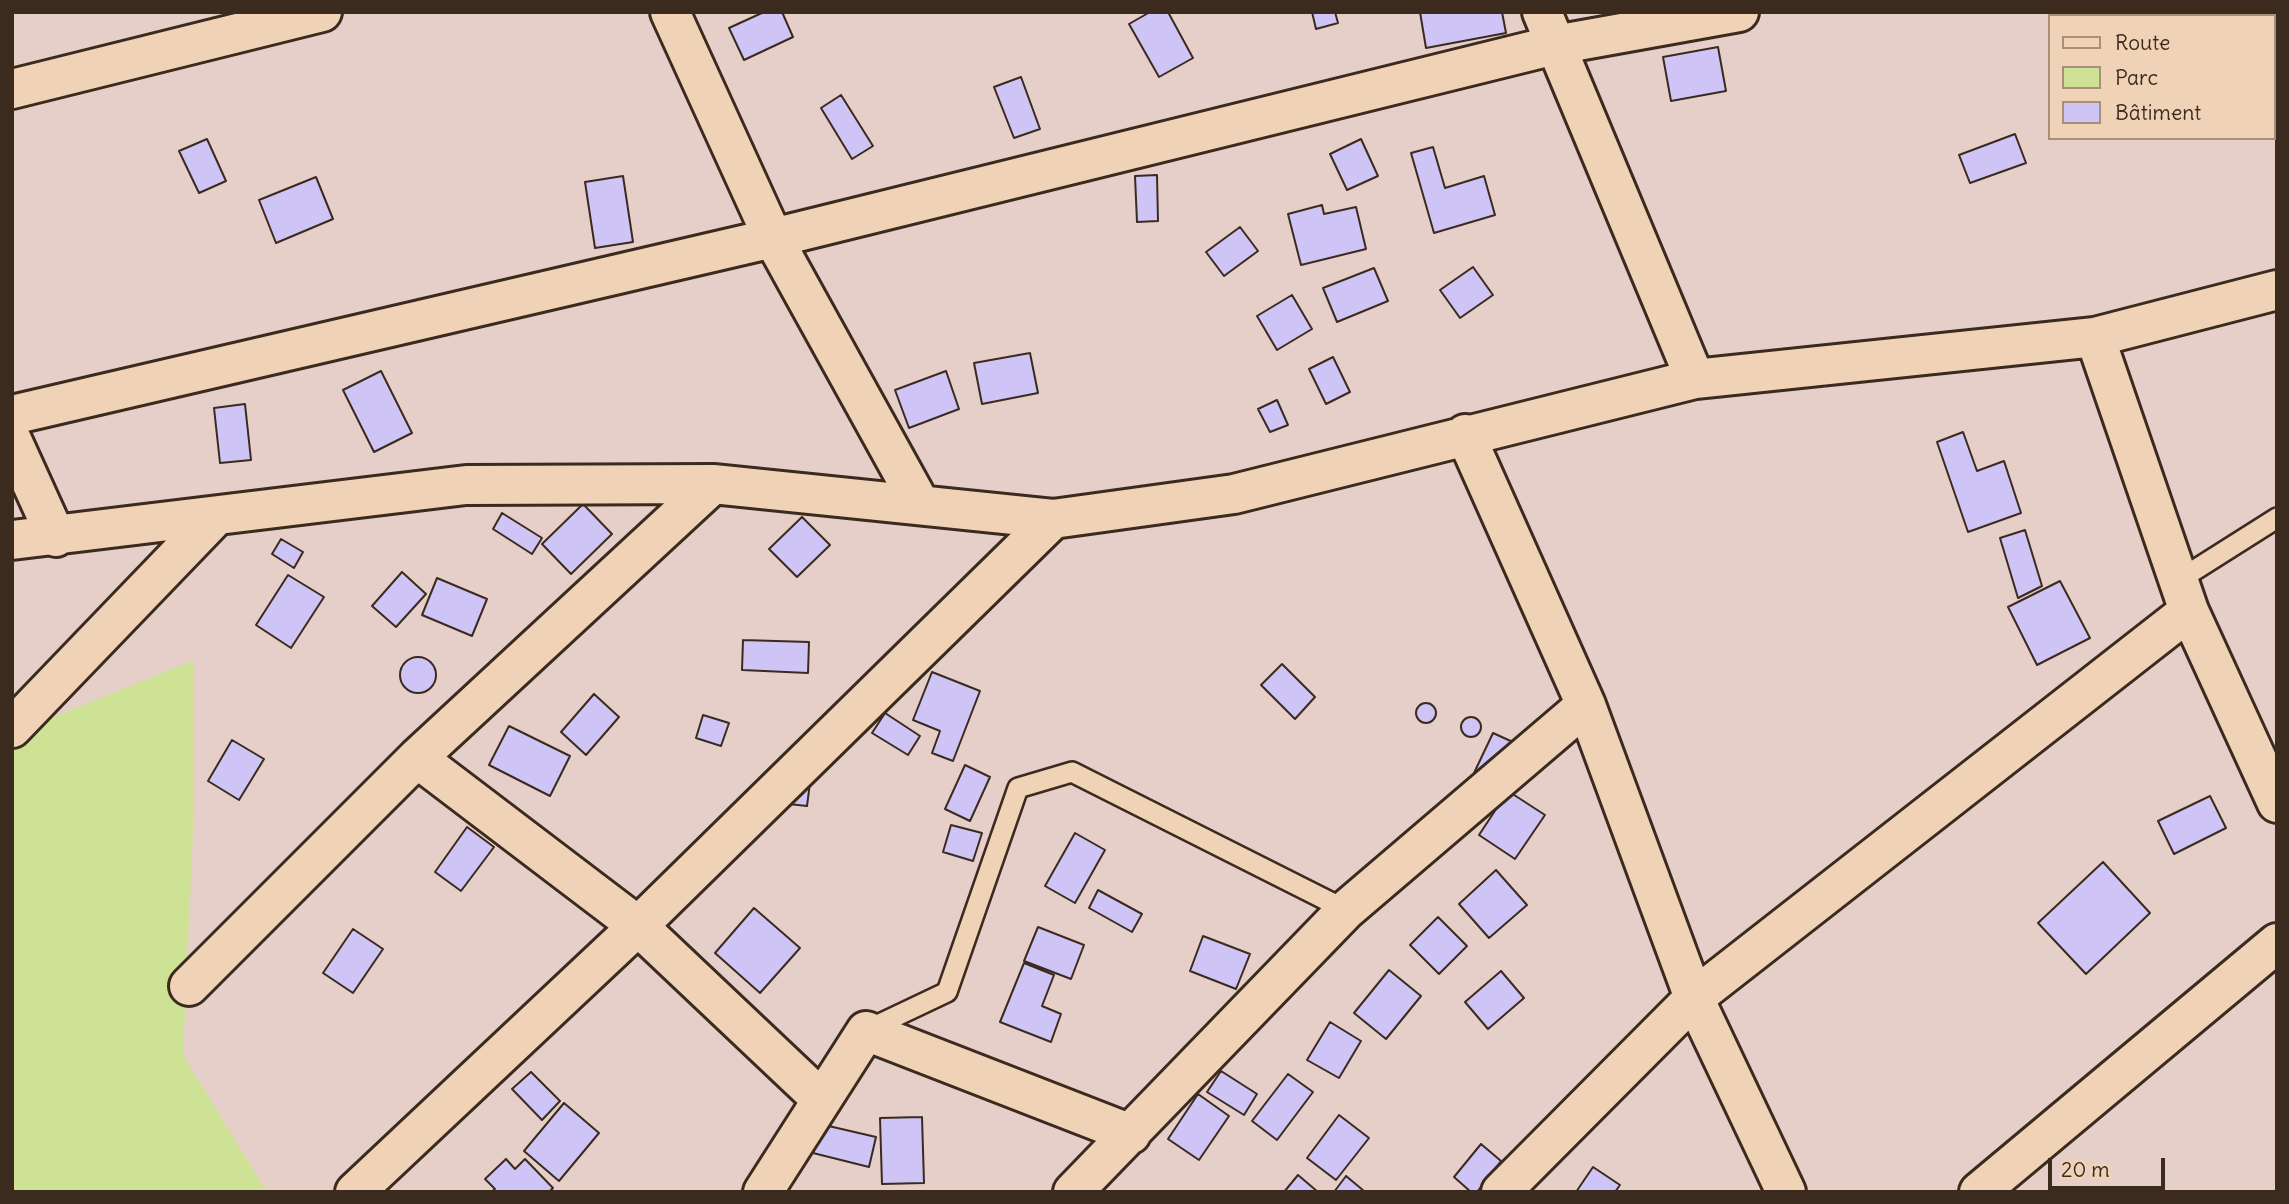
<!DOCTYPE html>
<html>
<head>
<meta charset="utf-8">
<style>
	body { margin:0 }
	#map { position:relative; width:2289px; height:1204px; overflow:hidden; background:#e6cec9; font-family:Delius,sans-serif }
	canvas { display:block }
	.frame { position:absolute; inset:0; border:14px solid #3b2a1e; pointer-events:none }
	.legend { position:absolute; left:2048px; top:14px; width:228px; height:126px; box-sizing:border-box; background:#f0d3b6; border:2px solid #a88f79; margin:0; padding:9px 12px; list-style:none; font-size:21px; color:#3b2a1e }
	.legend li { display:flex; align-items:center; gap:14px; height:35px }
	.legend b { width:35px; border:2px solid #a88f79 }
	.scale { position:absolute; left:2048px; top:1158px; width:117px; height:32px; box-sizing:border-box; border:4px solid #3b2a1e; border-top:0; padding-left:9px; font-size:21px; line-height:24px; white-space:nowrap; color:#3b2a1e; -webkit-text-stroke:5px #f0d3b6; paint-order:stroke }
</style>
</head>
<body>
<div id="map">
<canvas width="2289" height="1204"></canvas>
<div class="frame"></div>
<ul class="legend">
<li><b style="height:9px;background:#f0d3b6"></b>Route</li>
<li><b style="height:19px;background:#cee296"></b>Parc</li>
<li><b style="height:19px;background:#cec4f6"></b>Bâtiment</li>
</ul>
<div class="scale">20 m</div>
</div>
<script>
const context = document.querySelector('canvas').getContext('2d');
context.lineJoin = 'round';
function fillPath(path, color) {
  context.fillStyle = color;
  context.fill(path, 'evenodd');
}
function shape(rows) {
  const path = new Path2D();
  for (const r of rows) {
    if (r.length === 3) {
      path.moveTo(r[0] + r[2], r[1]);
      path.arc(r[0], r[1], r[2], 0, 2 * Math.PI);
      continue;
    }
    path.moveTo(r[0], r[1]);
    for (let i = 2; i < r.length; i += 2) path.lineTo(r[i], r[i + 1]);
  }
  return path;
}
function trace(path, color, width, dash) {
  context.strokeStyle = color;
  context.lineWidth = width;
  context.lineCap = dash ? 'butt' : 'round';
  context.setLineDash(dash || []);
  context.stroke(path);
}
fillPath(shape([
	[194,660,194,810,183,1055,267,1192,12,1192,12,734]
]), '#cee296');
const building = shape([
	[764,12,782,12,793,37,744,60,729,28,764,12],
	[1150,12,1168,12,1193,58,1159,77,1129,24,1150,12],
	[1312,12,1335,12,1338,23,1316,29,1312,12],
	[1420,12,1502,12,1506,33,1426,48,1420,12],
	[1718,47,1726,91,1671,101,1663,57,1718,47],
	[1021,77,1040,129,1014,138,994,87,1021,77],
	[841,95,873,146,852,159,821,108,841,95],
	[2015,134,2026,163,1970,183,1959,155,2015,134],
	[207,139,226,181,199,193,179,151,207,139],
	[1361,139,1378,176,1347,190,1330,154,1361,139],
	[1433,147,1445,188,1484,176,1495,215,1434,233,1411,153,1433,147],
	[1157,175,1158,221,1137,222,1135,176,1157,175],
	[623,176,633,242,595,248,585,182,623,176],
	[316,177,333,219,276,243,259,200,316,177],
	[1322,205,1324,214,1356,207,1366,249,1301,265,1288,214,1322,205],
	[1240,227,1258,251,1224,276,1206,252,1240,227],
	[1473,267,1493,295,1460,318,1440,290,1473,267],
	[1374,268,1388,301,1337,322,1323,288,1374,268],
	[1292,295,1312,329,1277,350,1257,316,1292,295],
	[1030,353,1038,393,982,404,974,363,1030,353],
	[1333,357,1350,392,1326,404,1309,369,1333,357],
	[381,371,412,433,374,452,343,390,381,371],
	[946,371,959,409,909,428,895,390,946,371],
	[1277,400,1288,425,1270,432,1258,409,1277,400],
	[245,404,251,460,220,463,214,408,245,404],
	[1963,432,1977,471,2004,461,2021,513,1968,532,1937,442,1963,432],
	[583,504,612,534,571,574,542,544,583,504],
	[502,513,542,538,532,554,493,529,502,513],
	[802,517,830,545,797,577,769,549,802,517],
	[2025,530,2042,586,2018,598,2000,538,2025,530],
	[281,539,303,552,294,568,272,554,281,539],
	[402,572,426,594,396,627,372,606,402,572],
	[288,575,324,597,291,648,256,625,288,575],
	[437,578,487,599,472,636,422,615,437,578],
	[2060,581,2090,638,2037,665,2008,607,2060,581],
	[743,640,809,642,808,673,742,670,743,640],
	[418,675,18],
	[1282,664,1315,697,1295,719,1261,685,1282,664],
	[932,672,980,691,953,761,932,753,940,731,913,720,932,672],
	[594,694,619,717,586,755,561,732,594,694],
	[1426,713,10],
	[885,713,920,736,908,755,872,733,885,713],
	[703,715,729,723,721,746,696,738,703,715],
	[1471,727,10],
	[509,726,570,756,550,796,489,765,509,726],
	[1493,733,1526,748,1506,789,1474,773,1493,733],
	[232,740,264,759,239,800,208,781,232,740],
	[965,765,990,777,970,821,945,809,965,765],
	[811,775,807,806,770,802,811,775],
	[1508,791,1545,815,1515,859,1479,835,1508,791],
	[2210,796,2226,828,2174,854,2158,821,2210,796],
	[951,825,982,833,973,861,943,852,951,825],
	[467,827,494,847,461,891,435,872,467,827],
	[1075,833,1105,850,1075,903,1045,886,1075,833],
	[2103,862,2150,913,2086,974,2038,923,2103,862],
	[1496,870,1527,905,1489,938,1459,904,1496,870],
	[1098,890,1142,914,1132,932,1089,908,1098,890],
	[754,908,800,948,760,993,715,953,754,908],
	[1438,917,1467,946,1439,974,1410,945,1438,917],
	[1038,927,1084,945,1071,979,1024,961,1038,927],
	[353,929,383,949,353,993,323,973,353,929],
	[1203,936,1250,954,1236,989,1190,971,1203,936],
	[1024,963,1054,975,1042,1006,1061,1014,1051,1042,1000,1022,1024,963],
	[1389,970,1421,996,1386,1039,1354,1013,1389,970],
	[1501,971,1524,998,1488,1029,1465,1002,1501,971],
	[1330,1022,1361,1041,1339,1078,1307,1060,1330,1022],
	[1221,1071,1257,1094,1244,1115,1207,1092,1221,1071],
	[531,1072,560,1101,542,1120,512,1089,531,1072],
	[1288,1074,1313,1092,1277,1140,1252,1121,1288,1074],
	[1198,1094,1229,1116,1199,1160,1168,1139,1198,1094],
	[564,1103,599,1133,559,1181,524,1151,564,1103],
	[1339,1115,1369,1138,1336,1180,1307,1158,1339,1115],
	[922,1117,924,1183,882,1184,880,1118,922,1117],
	[820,1124,876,1137,869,1167,813,1153,820,1124],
	[1481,1144,1501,1161,1477,1192,1471,1192,1454,1177,1481,1144],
	[506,1159,515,1169,525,1159,553,1188,549,1192,491,1192,495,1189,485,1179,506,1159],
	[1593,1167,1620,1185,1615,1192,1576,1192,1593,1167],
	[1298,1175,1318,1192,1284,1192,1298,1175],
	[1346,1176,1364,1191,1363,1192,1334,1192,1346,1176]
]);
fillPath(building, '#cec4f6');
trace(building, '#3b2a1e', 2);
const service = shape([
	[2179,580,2277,518],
	[867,1030,947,992,1018,788,1072,772,1346,910]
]);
const minor = shape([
	[670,12,773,238,920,504],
	[1542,12,1695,379],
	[12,89,322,12],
	[2095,337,2189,611,2277,803],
	[12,415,773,238,1555,45,1739,12],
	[1465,434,1586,705,1694,998,1786,1192],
	[12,440,56,537],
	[12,540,466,485,713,484,1053,519,1234,494,1695,379,2095,337,2277,290],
	[12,728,215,517],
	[417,758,638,926,822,1100],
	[189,986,417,758,713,484],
	[355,1192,638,926,1053,519],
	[763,1192,866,1031,1131,1134],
	[1073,1192,1346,910,1586,705],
	[1501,1192,1694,998,2189,611],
	[1979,1192,2277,943]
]);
trace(service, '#3b2a1e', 24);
trace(minor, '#3b2a1e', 44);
trace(service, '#f0d3b6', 19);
trace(minor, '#f0d3b6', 38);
</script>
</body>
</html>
